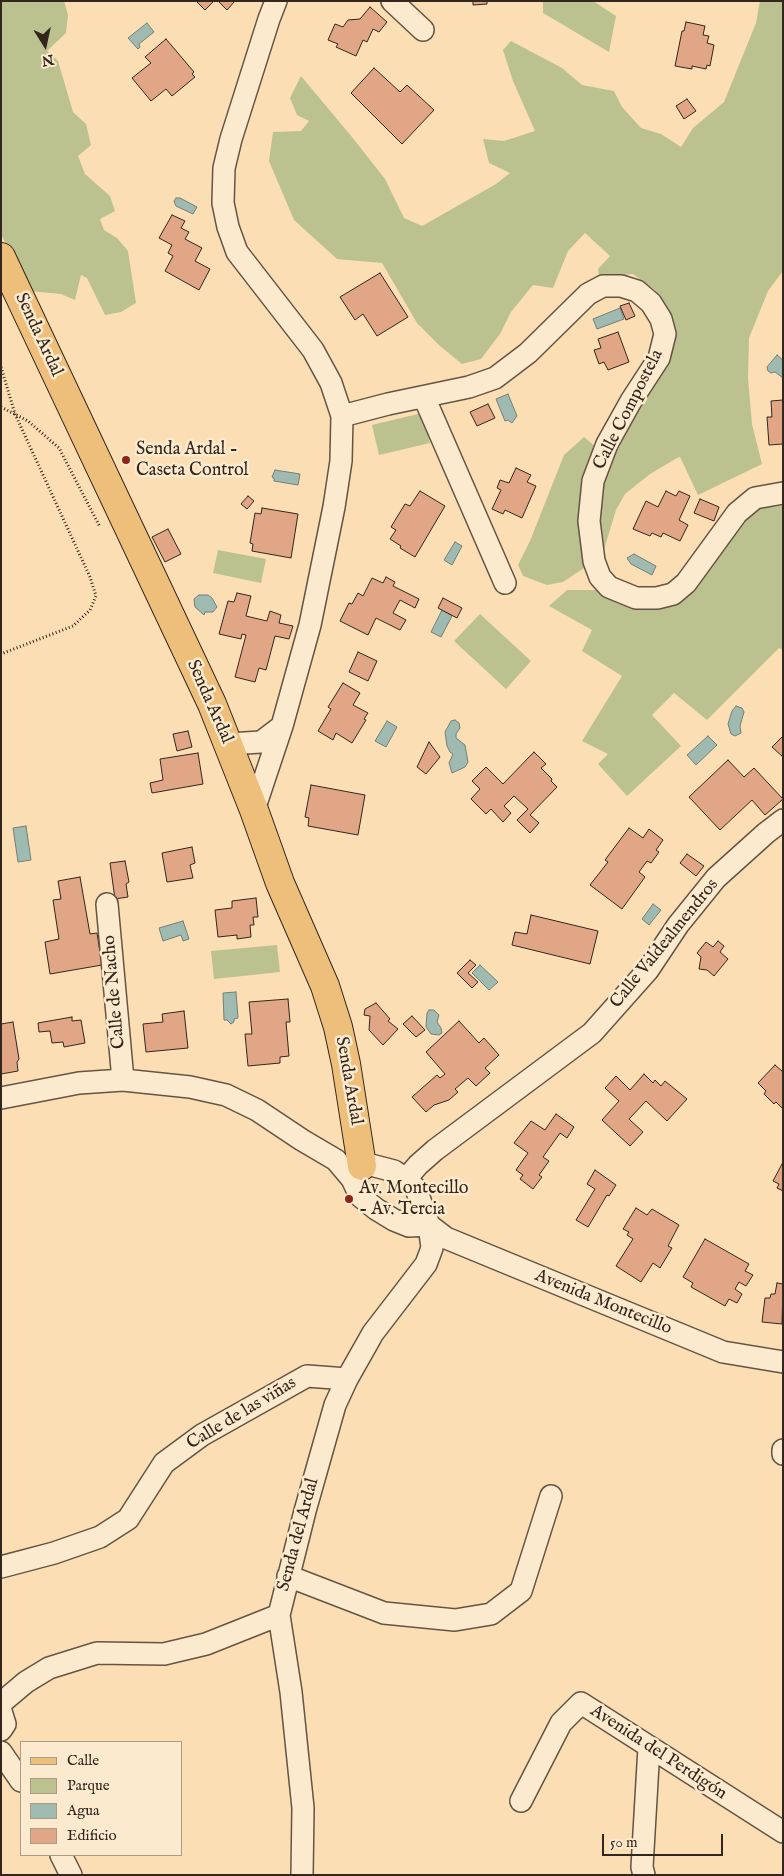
<!DOCTYPE html>
<html>
<head>
<meta charset="utf-8">
<style>
	body { margin:0 }
	#map { position:relative; width:784px; height:1876px; overflow:hidden; background:#fbdeb3; font-family:"IM FELL English",serif }
	canvas { display:block }
	.frame { position:absolute; inset:0; border:2px solid #32261e; pointer-events:none }
	.legend { position:absolute; left:20px; top:1741px; width:162px; height:115px; box-sizing:border-box; background:#fceace; border:1px solid #ab9c88; margin:0; padding:6px 9px; list-style:none; font-size:15px; color:#32261e }
	.legend li { display:flex; align-items:center; gap:10px; height:25px }
	.legend b { width:25px; border:1px solid #ab9c88 }
	.north { position:absolute; left:20px; top:20px; width:50px; height:50px; -webkit-text-stroke:4px #fceace; paint-order:stroke; rotate:170deg; font-size:14px; font-weight:700; line-height:20px; text-align:center; color:#32261e }
	.north::after { content:''; display:block; margin:auto; width:18px; height:22px; background:#32261e; clip-path:polygon(50% 0,100% 100%,50% 72%,0 100%) }
	.scale { position:absolute; left:602px; top:1834px; width:121px; height:22px; box-sizing:border-box; border:2px solid #32261e; border-top:0; padding-left:6px; font-size:15px; line-height:18px; white-space:nowrap; color:#32261e; -webkit-text-stroke:4px #fceace; paint-order:stroke }
</style>
</head>
<body>
<div id="map">
<canvas width="784" height="1876"></canvas>
<div class="frame"></div>
<ul class="legend">
<li><b style="height:6px;background:#eebf7a"></b>Calle</li>
<li><b style="height:14px;background:#bcc28f"></b>Parque</li>
<li><b style="height:14px;background:#9fbbb1"></b>Agua</li>
<li><b style="height:14px;background:#e1a685"></b>Edificio</li>
</ul>
<div class="north">N</div>
<div class="scale">50 m</div>
</div>
<script>
const context = document.querySelector('canvas').getContext('2d');
context.lineJoin = 'round';
function fillPath(path, color) {
  context.fillStyle = color;
  context.fill(path, 'evenodd');
}
function shape(rows) {
  const path = new Path2D();
  for (const r of rows) {
    path.moveTo(r[0], r[1]);
    for (let i = 2; i < r.length; i += 2) path.lineTo(r[i], r[i + 1]);
  }
  return path;
}
function trace(path, color, width, dash) {
  context.strokeStyle = color;
  context.lineWidth = width;
  context.lineCap = dash ? 'butt' : 'round';
  context.setLineDash(dash || []);
  context.stroke(path);
}
function drawText(font, color, halo, rows, align = 'center') {
  context.font = font + ' "IM FELL English",serif';
  context.lineWidth = 5;
  context.setLineDash([]);
  context.textBaseline = 'middle';
  context.strokeStyle = halo;
  context.fillStyle = color;
  for (const [text, x, y, turn = 0] of rows) {
    context.save();
    context.translate(x, y);
    context.rotate((+turn || 0) * Math.PI / 180);
    context.textAlign = isNaN(turn) ? turn : align;
    if (halo) context.strokeText(text, 0, 0);
    context.fillText(text, 0, 0);
    context.restore();
  }
}
fillPath(shape([
	[1,1,64,1,68,15,66,33,47,51,58,61,73,112,86,124,91,145,78,156,85,174,110,196,115,211,100,219,104,230,117,238,128,251,136,303,121,312,105,315,87,278,81,275,75,300,61,294,29,291,1,234],
	[543,1,593,1,616,16,609,52,543,13],
	[760,1,783,1,783,271,768,291,749,338,748,378,752,424,762,464,698,495,680,457,677,458,650,474,625,494,616,510,603,553,586,553,584,568,563,582,547,585,523,576,518,565,530,541,564,455,584,437,610,459,640,401,664,304,655,290,633,274,599,278,598,269,610,256,585,233,568,251,553,288,533,285,511,312,500,334,481,359,462,364,440,346,417,323,382,263,337,259,294,220,269,161,273,132,301,131,309,121,297,115,290,98,301,76,352,137,385,179,404,218,422,226,496,184,510,173,489,163,483,139,504,141,535,131,513,81,503,50,511,41,562,68,582,85,614,91,622,107,641,128,661,134,681,147,693,128,724,102,756,23],
	[422,413,430,443,379,455,372,425],
	[783,506,783,650,779,648,707,720,674,693,652,715,681,746,627,796,598,764,608,754,582,741,622,676,582,651,592,630,549,606,567,590,599,590,651,609,669,606,682,601,748,513,762,507],
	[218,550,266,559,261,583,213,573],
	[480,614,531,661,506,689,454,641],
	[277,945,280,972,214,979,211,951]
]), '#bcc28f');
const water = shape([
	[147,23,154,32,139,44,140,47,138,49,128,38,147,23],
	[176,198,180,198,197,207,193,214,176,206,174,201,176,198],
	[620,308,624,319,597,329,593,319,620,308],
	[777,355,783,360,783,378,775,372,771,373,768,371,767,367,777,355],
	[508,394,517,416,512,423,508,420,505,421,496,399,508,394],
	[275,470,300,474,298,485,274,481,274,478,272,477,275,470],
	[455,542,462,546,452,565,444,560,455,542],
	[634,554,656,566,652,575,631,564,627,558,634,554],
	[199,595,208,595,212,598,217,607,213,612,205,612,204,615,195,607,194,599,199,595],
	[442,610,452,616,441,637,431,632,442,610],
	[736,706,742,708,744,712,740,726,741,733,735,736,731,734,728,724,732,711,736,706],
	[455,720,459,723,460,728,456,734,456,738,465,745,468,762,465,767,452,773,449,763,453,754,450,752,447,746,445,732,451,721,455,720],
	[387,721,397,727,386,747,375,741,387,721],
	[708,736,717,745,696,765,687,755,708,736],
	[26,826,31,860,18,862,13,828,26,826],
	[653,904,661,910,649,925,642,919,653,904],
	[183,921,189,939,183,941,181,935,163,941,159,928,183,921],
	[480,965,498,982,489,990,472,973,480,965],
	[236,992,238,1018,234,1019,234,1022,231,1024,227,1020,224,1020,223,993,236,992],
	[429,1010,434,1010,439,1015,437,1022,441,1028,442,1033,439,1035,431,1034,426,1027,427,1013,429,1010]
]);
fillPath(water, '#9fbbb1');
trace(water, '#737f76', 1);
const building = shape([
	[196,1,214,1,205,10,196,1],
	[218,1,235,1,227,10,218,1],
	[473,1,487,1,487,4,473,5,473,1],
	[370,7,387,22,379,32,373,29,367,42,363,40,356,56,336,47,338,44,328,40,335,24,343,27,348,20,360,19,370,7],
	[686,22,705,26,703,35,709,36,707,43,714,45,710,66,707,65,706,69,692,66,692,69,675,66,682,31,684,31,686,22],
	[166,39,194,72,192,74,195,77,172,96,166,89,151,101,132,78,151,63,145,57,166,39],
	[374,68,400,92,407,85,434,110,402,144,351,93,374,68],
	[687,99,696,111,684,119,676,106,687,99],
	[172,215,185,221,181,228,189,232,185,239,202,248,195,261,210,269,199,290,165,271,173,256,168,253,172,245,159,238,172,215],
	[380,273,408,317,377,336,363,314,355,320,340,297,380,273],
	[629,303,635,316,626,320,620,306,629,303],
	[618,332,629,362,608,370,604,362,599,364,594,350,601,348,598,339,618,332],
	[783,400,783,444,769,445,767,417,772,417,771,401,783,400],
	[488,404,495,418,477,426,470,412,488,404],
	[516,468,531,475,527,482,536,486,522,518,505,510,503,514,492,509,501,490,497,488,500,480,509,483,516,468],
	[420,491,445,506,415,557,400,548,401,546,390,539,396,530,391,527,405,504,410,506,420,491],
	[666,491,676,496,679,491,690,496,679,520,688,525,680,541,663,533,661,537,652,533,650,536,633,529,646,501,658,507,666,491],
	[248,496,254,501,247,509,241,504,248,496],
	[700,499,719,507,714,521,694,513,700,499],
	[262,508,298,514,291,558,252,551,253,544,250,543,255,513,261,514,262,508],
	[168,529,181,554,165,562,152,537,168,529],
	[386,577,395,582,393,586,419,599,415,608,400,600,393,613,406,620,400,630,376,618,368,635,340,621,349,603,352,604,358,593,363,596,372,578,383,583,386,577],
	[237,593,251,596,246,616,267,621,270,611,281,615,279,623,293,626,289,639,275,636,266,670,259,668,255,682,235,677,246,635,242,634,241,639,219,634,228,601,234,602,237,593],
	[443,598,462,608,457,618,438,608,443,598],
	[358,652,377,661,368,681,349,672,358,652],
	[343,683,360,693,353,705,368,713,364,719,366,720,352,743,336,733,333,740,318,731,331,709,328,707,343,683],
	[188,731,192,747,177,751,173,734,188,731],
	[783,736,783,757,772,747,783,736],
	[429,742,440,757,426,774,417,767,429,742],
	[534,752,546,764,541,768,552,779,551,781,557,787,530,815,539,823,530,833,517,820,528,809,514,796,504,806,511,813,503,822,491,809,486,814,471,799,480,789,472,781,486,767,503,784,534,752],
	[198,753,203,784,152,793,150,783,163,780,160,759,198,753],
	[728,760,744,777,754,768,783,799,765,815,752,800,720,830,689,797,728,760],
	[311,785,365,795,358,835,308,826,309,818,305,817,311,785],
	[629,828,643,838,649,829,663,840,656,850,659,852,651,863,647,861,639,872,645,877,622,909,590,885,608,862,605,860,629,828],
	[192,847,195,863,190,865,193,878,167,882,162,853,192,847],
	[687,854,704,866,696,876,680,863,687,854],
	[125,861,129,882,126,884,128,897,115,899,110,863,125,861],
	[80,877,90,934,97,933,102,965,50,974,45,942,59,939,53,900,61,899,58,881,80,877],
	[256,898,258,917,253,917,254,925,250,925,251,937,237,939,237,935,218,937,215,910,232,908,232,901,256,898],
	[531,915,598,931,590,964,512,945,515,932,527,934,531,915],
	[718,941,724,946,720,952,728,959,714,976,707,970,699,969,701,957,697,953,706,942,713,947,718,941],
	[470,960,476,965,468,973,478,982,472,988,457,973,470,960],
	[288,999,290,1022,286,1022,289,1056,280,1057,280,1063,248,1066,245,1034,252,1034,249,1002,288,999],
	[376,1003,390,1019,388,1021,398,1029,383,1045,369,1030,370,1016,364,1015,365,1009,376,1003],
	[184,1011,188,1048,146,1052,143,1024,163,1022,162,1014,184,1011],
	[412,1016,425,1030,416,1037,403,1024,412,1016],
	[72,1017,72,1021,81,1020,85,1043,64,1047,63,1042,52,1043,50,1031,39,1032,38,1023,72,1017],
	[459,1021,479,1043,484,1038,499,1055,485,1068,490,1073,476,1086,468,1078,455,1089,458,1092,449,1100,434,1105,426,1112,412,1097,437,1075,440,1078,445,1074,426,1052,459,1021],
	[13,1022,19,1059,17,1062,18,1071,1,1074,1,1024,13,1022],
	[775,1065,783,1072,783,1109,776,1102,774,1104,764,1094,766,1091,758,1083,775,1065],
	[644,1074,653,1083,655,1080,661,1086,665,1081,687,1099,667,1121,646,1101,629,1119,643,1132,630,1146,602,1120,619,1101,605,1088,616,1076,630,1090,644,1074],
	[556,1114,574,1127,567,1138,560,1133,543,1157,549,1161,539,1175,542,1177,533,1189,520,1179,523,1175,516,1170,528,1153,514,1143,531,1121,545,1130,556,1114],
	[782,1164,783,1164,783,1191,777,1188,779,1184,773,1181,782,1164],
	[595,1170,616,1185,609,1196,607,1195,588,1227,576,1220,595,1189,587,1184,595,1170],
	[636,1208,647,1215,652,1209,679,1225,668,1246,672,1248,660,1268,653,1263,641,1282,616,1266,633,1239,627,1235,629,1232,623,1229,636,1208],
	[705,1239,749,1264,745,1271,753,1275,746,1286,739,1282,735,1289,742,1294,737,1303,729,1299,725,1306,691,1287,693,1283,683,1277,705,1239],
	[777,1283,783,1284,782,1324,762,1322,765,1298,770,1298,771,1294,775,1294,777,1283]
]);
fillPath(building, '#e1a685');
trace(building, '#32261e', 1);
const minor = shape([
	[392,1,423,30],
	[424,397,505,583],
	[342,416,388,404,469,387,495,378,528,353,588,294,603,286,621,286,637,291,651,303,661,319,665,334,659,358,631,401,607,444,593,481,589,521,594,561,600,577,609,587,636,598,657,598,673,594,686,583,737,513,755,498,783,493],
	[228,744,261,742,282,726],
	[254,810,282,726,310,625,334,507,341,461,342,416,331,383,313,350,237,252,228,227,223,203,224,168,231,139,269,19,276,1],
	[107,904,123,1080],
	[1,1098,79,1083,123,1080,190,1087,226,1095,257,1110,302,1140,336,1160,352,1179],
	[371,1165,394,1171,406,1179,416,1189,429,1225,409,1226,394,1220,376,1209,360,1196,352,1179,362,1166,371,1165],
	[406,1179,418,1165,435,1150,592,1033,648,970,678,925,716,878,766,833,783,820],
	[429,1225,446,1238,723,1352,783,1362],
	[783,1450,783,1454],
	[1,1567,54,1553,100,1537,128,1519,164,1463,202,1435,307,1376,347,1379],
	[288,1576,384,1613,455,1620,491,1614,521,1591,551,1496],
	[1,1703,26,1682,49,1668,97,1653,164,1654,206,1644,279,1615],
	[1,1711,5,1724,1,1730],
	[1,1752,21,1781],
	[521,1801,561,1723,581,1703,783,1832],
	[61,1855,71,1875],
	[302,1875,303,1808,291,1692,279,1615,305,1511,335,1405,347,1379,373,1333,426,1264,432,1248,429,1225],
	[644,1875,642,1867,649,1747]
]);
const major = shape([
	[1,257,212,704,254,810,280,883,325,986,338,1027,346,1064,362,1166]
]);
trace(minor, '#645443', 24);
trace(major, '#32261e', 30);
trace(shape([
	[1,367,15,414,90,577,96,596,90,610,73,626,1,654],
	[1,407,28,421,59,448,100,527]
]), '#32261e', 3, [1, 2.5]);
trace(minor, '#fceace', 21);
trace(major, '#eebf7a', 28);
for (const [x, y, r, color] of [
	[126,460,5,"#8f2418"],
	[349,1199,5,"#8f2418"]
]) {
  const dot = new Path2D();
  dot.arc(x, y, r, 0, 2 * Math.PI);
  context.fillStyle = color;
  context.fill(dot);
  trace(dot, '#fceace', 2);
}
drawText('18px', '#32261e', '#fceace', [
	["Senda Ardal",38,335,65],
	["Calle Compostela",629,410,-63],
	["Senda Ardal",209,702,66],
	["Calle Valdealmendros",665,944,-51],
	["Calle de Nacho",115,992,-95],
	["Senda Ardal",348,1081,80],
	["Avenida Montecillo",603,1303,22],
	["Calle de las viñas",242,1414,-31],
	["Senda del Ardal",299,1535,-75],
	["Avenida del Perdigón",658,1753,33]
]);
drawText('18px', '#32261e', '#fceace', [
	["Senda Ardal -",136,450],
	["Caseta Control",136,471],
	["Av. Montecillo",359,1189],
	["- Av. Tercia",359,1210]
], 'left');
</script>
</body>
</html>
